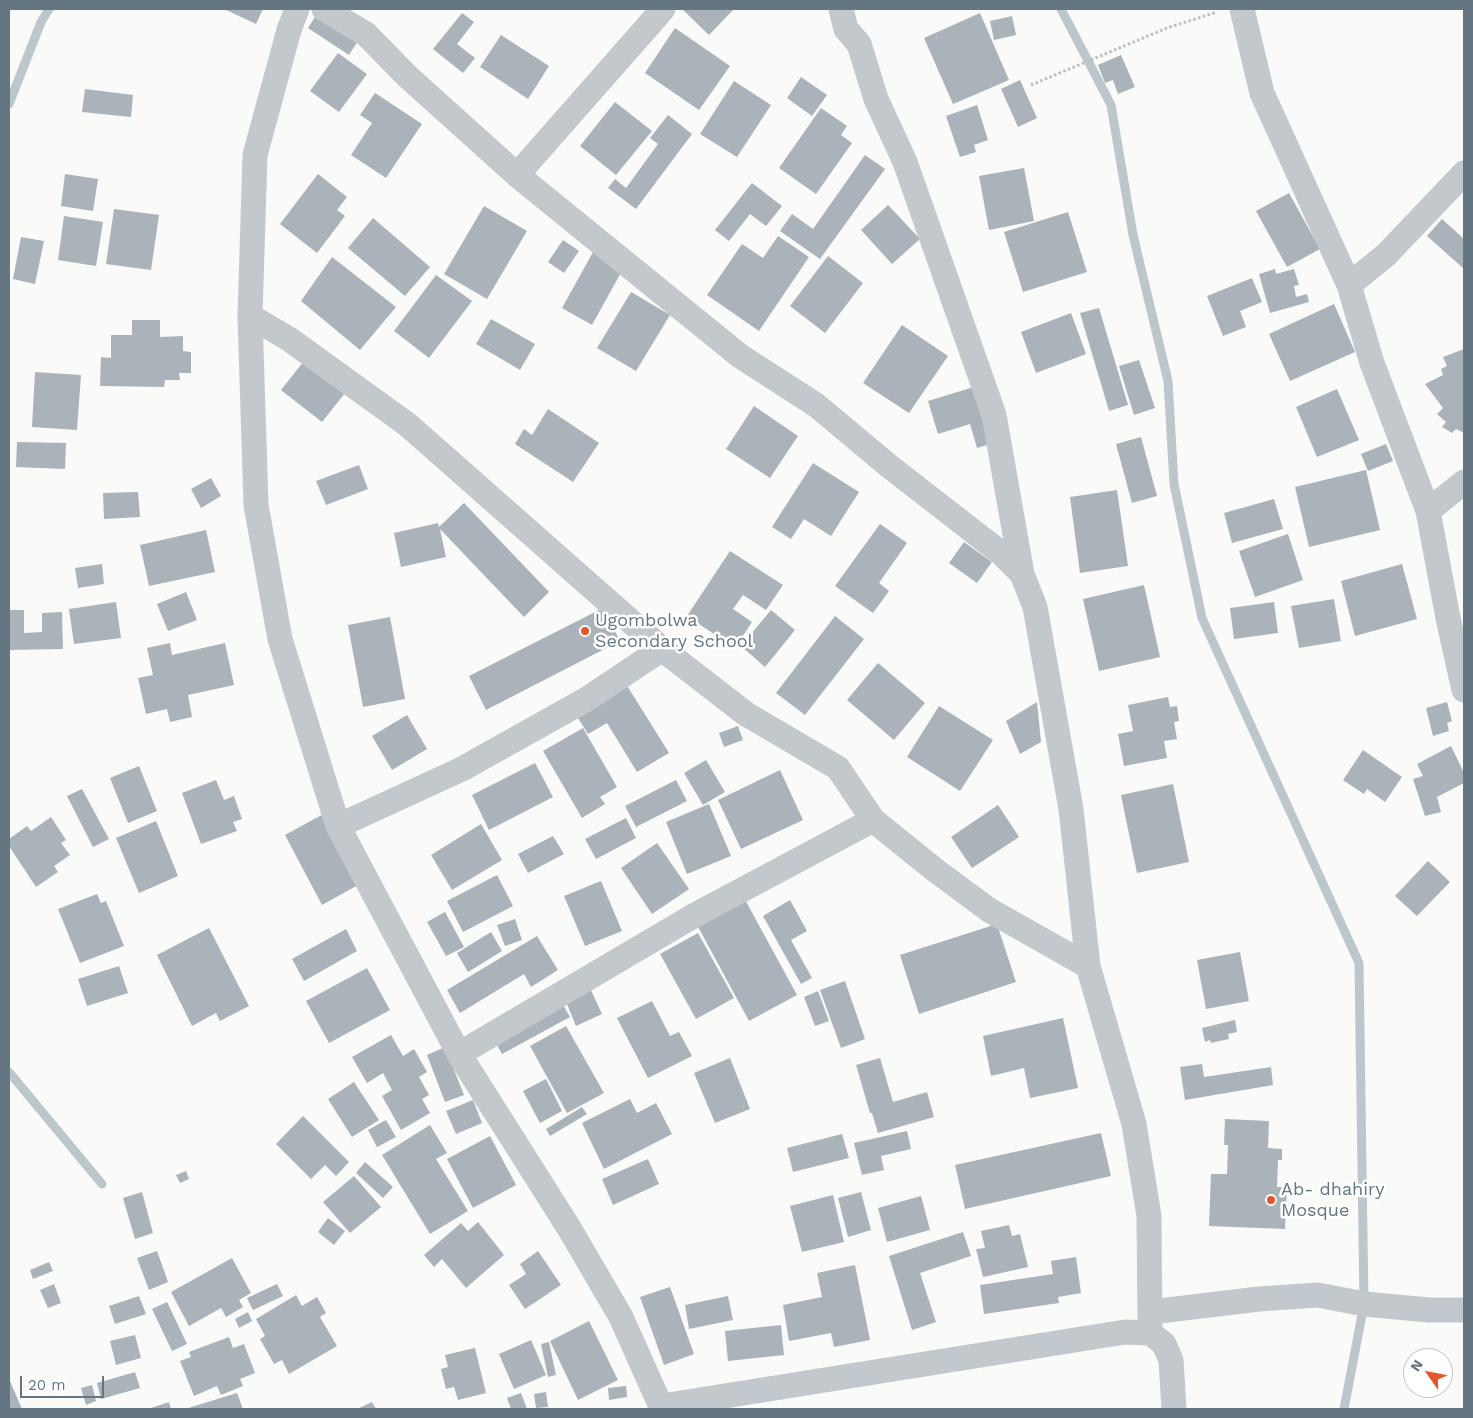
<!DOCTYPE html>
<html>
<head>
<meta charset="utf-8">
<style>
	body { margin:0 }
	#map { position:relative; width:1473px; height:1418px; overflow:hidden; background:#fafaf8; font-family:"Work Sans",sans-serif }
	canvas { display:block }
	.frame { position:absolute; inset:0; border:10px solid #657683; pointer-events:none }
	.north { position:absolute; left:1403px; top:1348px; width:50px; height:50px; box-sizing:border-box; background:#fff; border:1px solid #c1c8cd; border-radius:50%; rotate:303deg; font-size:14px; font-weight:700; line-height:20px; text-align:center; color:#657683 }
	.north::after { content:''; display:block; margin:auto; width:18px; height:22px; background:#e4572e; clip-path:polygon(50% 0,100% 100%,50% 72%,0 100%) }
	.scale { position:absolute; left:20px; top:1376px; width:84px; height:22px; box-sizing:border-box; border:2px solid #657683; border-top:0; padding-left:6px; font-size:15px; line-height:18px; white-space:nowrap; color:#657683; -webkit-text-stroke:4px #fff; paint-order:stroke }
</style>
</head>
<body>
<div id="map">
<canvas width="1473" height="1418"></canvas>
<div class="frame"></div>
<div class="north">N</div>
<div class="scale">20 m</div>
</div>
<script>
const context = document.querySelector('canvas').getContext('2d');
context.lineJoin = 'round';
function shape(rows) {
  const path = new Path2D();
  for (const r of rows) {
    path.moveTo(r[0], r[1]);
    for (let i = 2; i < r.length; i += 2) path.lineTo(r[i], r[i + 1]);
  }
  return path;
}
function trace(path, color, width, dash) {
  context.strokeStyle = color;
  context.lineWidth = width;
  context.lineCap = dash ? 'butt' : 'round';
  context.setLineDash(dash || []);
  context.stroke(path);
}
function fillPath(path, color) {
  context.fillStyle = color;
  context.fill(path, 'evenodd');
}
function drawText(font, color, halo, rows, align = 'center') {
  context.font = font + ' "Work Sans",sans-serif';
  context.lineWidth = 5;
  context.setLineDash([]);
  context.textBaseline = 'middle';
  context.strokeStyle = halo;
  context.fillStyle = color;
  for (const [text, x, y, turn = 0] of rows) {
    context.save();
    context.translate(x, y);
    context.rotate((+turn || 0) * Math.PI / 180);
    context.textAlign = isNaN(turn) ? turn : align;
    if (halo) context.strokeText(text, 0, 0);
    context.fillText(text, 0, 0);
    context.restore();
  }
}
trace(shape([
	[1061,9,1111,105,1133,235,1168,381,1174,484,1202,618,1359,963,1364,1304,1344,1409],
	[9,104,41,22,49,9],
	[9,1072,102,1184]
]), '#bbc7cb', 9);
fillPath(shape([
	[224,9,263,9,256,24],
	[320,9,361,36,349,55,308,28],
	[682,9,734,9,709,35],
	[462,13,474,22,457,44,475,58,463,73,433,49],
	[980,13,1009,80,953,104,924,38],
	[1012,16,1016,35,994,40,990,21],
	[675,28,730,66,699,110,645,73],
	[501,35,549,66,528,99,480,67],
	[338,53,367,74,339,112,310,91],
	[1121,55,1135,87,1118,94,1113,80,1105,83,1098,65],
	[801,77,827,95,812,116,787,98],
	[1020,80,1037,118,1018,127,1001,89],
	[734,81,771,105,737,157,700,134],
	[85,89,133,95,131,117,82,112],
	[375,93,422,124,386,178,351,155,372,123,360,115],
	[615,102,652,131,616,175,580,146],
	[977,105,988,140,974,145,976,152,960,157,946,116],
	[821,108,847,126,841,135,852,143,816,194,779,168],
	[668,115,692,134,636,209,608,188,615,179,626,188,658,144,650,138],
	[865,155,885,169,820,259,780,231,792,214,813,229],
	[1024,168,1034,221,989,230,979,176],
	[65,174,98,179,93,211,61,206],
	[318,174,347,197,337,210,345,216,317,253,280,224],
	[752,183,782,206,766,226,750,214,729,241,715,230],
	[1289,193,1320,249,1287,267,1256,211],
	[888,205,920,239,892,264,861,230],
	[484,206,527,231,487,299,444,274],
	[114,209,159,215,151,270,106,264],
	[1068,212,1087,272,1023,292,1004,232],
	[64,216,103,222,96,266,58,260],
	[373,218,430,267,405,296,348,248],
	[1442,219,1464,239,1464,269,1427,236],
	[778,236,809,257,759,331,707,295,742,244,763,258],
	[21,237,44,241,35,284,13,279],
	[563,240,579,251,564,273,548,262],
	[593,252,623,269,592,325,562,308],
	[828,256,863,283,825,333,790,306],
	[332,257,396,307,360,350,301,301],
	[1275,269,1276,274,1294,269,1299,285,1294,286,1296,297,1307,294,1309,302,1270,313,1259,274],
	[436,275,472,301,429,358,394,331],
	[1252,278,1262,302,1240,311,1246,327,1223,336,1207,296],
	[631,292,670,315,636,371,597,348],
	[1334,304,1355,352,1290,381,1269,334],
	[1099,308,1128,405,1109,411,1080,313],
	[1071,313,1086,354,1036,373,1021,332],
	[491,319,535,344,520,370,476,344],
	[132,320,160,320,160,337,183,336,183,351,191,352,191,373,179,373,180,380,165,380,164,387,100,386,101,357,111,358,111,335,132,335],
	[902,325,948,356,909,413,863,383],
	[1464,349,1464,433,1456,429,1452,433,1442,427,1446,422,1437,414,1443,408,1425,384,1443,375,1441,369,1447,366,1443,357],
	[1139,360,1155,408,1134,415,1119,366],
	[304,361,345,393,322,422,281,390],
	[35,372,81,375,77,430,32,427],
	[977,386,994,443,977,448,970,424,938,434,928,401],
	[1337,389,1359,440,1317,457,1296,407],
	[754,406,798,436,770,478,726,449],
	[548,409,599,443,573,482,515,444,524,429,532,435],
	[1141,437,1157,496,1132,503,1116,444],
	[17,442,66,443,65,469,16,467],
	[1386,444,1393,461,1368,471,1361,454],
	[813,463,859,492,831,536,804,519,791,539,772,527],
	[359,465,368,489,326,505,316,481],
	[1366,470,1380,530,1309,547,1295,487],
	[211,478,221,496,201,508,191,489],
	[1117,490,1128,566,1080,573,1070,497],
	[138,492,140,517,104,519,103,493],
	[1274,499,1283,529,1232,543,1224,513],
	[464,503,549,592,524,617,440,529,446,557,401,567,394,533,438,523,439,527],
	[880,524,907,543,879,583,889,591,873,613,835,586],
	[206,530,215,572,149,586,140,545],
	[1288,534,1303,580,1255,597,1239,551],
	[964,542,992,562,977,583,949,563],
	[730,551,783,585,766,610,743,595,733,609,752,622,735,648,687,616],
	[102,564,104,584,78,588,75,568],
	[1402,564,1417,619,1355,636,1341,581],
	[1144,585,1160,657,1099,671,1083,599],
	[186,592,197,620,168,631,157,604],
	[1334,599,1341,641,1299,648,1291,606],
	[116,602,121,638,74,644,69,609],
	[1274,602,1278,633,1234,639,1230,608],
	[603,608,620,641,486,710,469,676],
	[9,610,24,610,24,633,42,632,42,613,62,612,63,649,9,650],
	[771,610,795,630,765,667,741,646],
	[835,616,864,639,805,715,776,693],
	[390,617,405,699,363,707,348,625],
	[170,643,172,655,225,643,234,685,188,695,192,717,170,722,167,709,146,714,138,678,153,675,147,648],
	[878,663,925,703,894,740,847,700],
	[626,684,669,753,637,772,607,723,588,734,576,715],
	[1168,697,1170,707,1177,706,1179,721,1174,722,1177,739,1164,741,1167,758,1124,766,1118,734,1133,731,1128,705],
	[1037,702,1041,742,1020,754,1006,721],
	[1447,702,1452,721,1447,723,1449,731,1433,736,1426,708],
	[939,706,993,740,960,791,907,757],
	[407,715,427,749,392,770,372,736],
	[738,726,743,740,724,747,719,733],
	[583,728,617,787,600,797,605,804,582,818,543,751],
	[1451,746,1464,773,1464,783,1437,797,1441,812,1425,816,1413,779,1423,776,1417,764],
	[1363,750,1402,777,1385,802,1367,789,1364,794,1343,780],
	[706,760,725,792,703,805,684,773],
	[535,763,553,797,489,830,472,795],
	[139,766,157,811,128,823,110,778],
	[780,770,803,820,741,849,718,800],
	[216,780,224,800,234,796,242,819,233,822,237,831,201,844,182,793],
	[676,780,687,801,636,827,625,806],
	[1173,784,1189,862,1137,873,1121,795],
	[82,789,109,839,93,847,67,796],
	[709,804,731,856,687,874,666,822],
	[998,805,1019,837,972,868,951,837],
	[329,811,367,880,322,905,285,835],
	[51,817,66,840,61,843,70,855,54,866,58,872,36,887,9,846,9,839,27,826,31,831],
	[626,818,636,838,596,859,585,839],
	[156,821,178,876,139,893,116,838],
	[481,824,502,860,452,890,431,855],
	[553,836,564,854,528,873,518,854],
	[657,843,689,889,652,914,621,868],
	[1428,861,1450,882,1417,916,1395,896],
	[497,875,513,906,463,932,447,901],
	[601,881,622,931,585,946,564,896],
	[97,894,101,903,106,901,124,946,80,963,58,909],
	[743,896,797,995,749,1021,696,923],
	[790,900,807,931,791,940,812,978,801,984,763,916],
	[445,912,464,947,446,956,427,922],
	[515,919,522,940,505,946,497,925],
	[997,924,1016,982,919,1014,900,955],
	[209,928,249,1006,220,1021,216,1013,192,1026,157,955],
	[346,929,357,951,304,981,292,959],
	[491,932,502,951,468,972,457,953],
	[698,933,734,998,696,1019,660,954],
	[537,936,558,970,531,987,524,974,460,1013,447,990],
	[1240,952,1249,1001,1206,1009,1197,960],
	[119,966,128,993,87,1006,78,979],
	[367,968,390,1010,329,1043,306,1001],
	[845,981,865,1039,841,1048,820,990],
	[589,986,602,1014,576,1026,564,997],
	[818,991,829,1021,815,1026,804,997],
	[561,1001,570,1017,502,1054,493,1038],
	[652,1001,670,1036,679,1032,692,1056,648,1078,617,1018],
	[1063,1018,1078,1088,1030,1098,1024,1068,991,1076,983,1036],
	[1235,1020,1237,1032,1228,1034,1229,1039,1211,1043,1210,1040,1205,1042,1202,1028],
	[566,1026,604,1093,567,1113,530,1046],
	[391,1035,403,1056,414,1049,427,1072,419,1077,429,1095,422,1099,430,1113,401,1130,382,1096,392,1090,383,1073,367,1083,352,1057],
	[445,1047,464,1095,445,1102,427,1055],
	[730,1058,750,1109,715,1123,694,1073],
	[880,1058,893,1102,927,1092,934,1117,878,1133,872,1113,870,1113,856,1065],
	[1202,1064,1204,1077,1271,1067,1273,1085,1185,1100,1180,1067],
	[546,1079,562,1111,540,1123,523,1091],
	[354,1082,379,1120,352,1137,328,1099],
	[630,1099,637,1113,656,1103,672,1134,604,1169,582,1123],
	[473,1100,482,1123,456,1134,446,1111],
	[582,1107,587,1114,550,1136,546,1129],
	[303,1116,349,1162,336,1176,325,1165,311,1179,276,1144],
	[1225,1119,1269,1121,1268,1148,1282,1149,1282,1160,1278,1160,1277,1187,1287,1187,1285,1229,1209,1226,1211,1174,1227,1174,1228,1145,1224,1145],
	[386,1120,396,1137,377,1147,368,1130],
	[430,1125,447,1153,436,1159,468,1211,430,1234,382,1155],
	[907,1131,911,1149,881,1156,884,1170,862,1175,854,1143],
	[1101,1133,1111,1176,965,1209,955,1165],
	[842,1134,849,1158,793,1172,787,1148],
	[490,1136,516,1185,473,1208,447,1159],
	[648,1159,659,1184,613,1205,602,1179],
	[365,1162,393,1187,383,1198,356,1173],
	[186,1171,189,1179,180,1183,176,1175],
	[354,1176,381,1207,350,1233,323,1202],
	[142,1192,153,1233,135,1239,123,1198],
	[861,1192,871,1230,848,1237,838,1198],
	[833,1195,844,1242,802,1252,790,1206],
	[921,1196,930,1230,887,1242,878,1208],
	[328,1218,345,1231,334,1245,318,1232],
	[478,1222,504,1255,466,1288,442,1259,434,1267,424,1255,461,1223,468,1231],
	[1009,1225,1012,1236,1020,1234,1028,1267,983,1277,976,1249,985,1248,981,1231],
	[963,1232,971,1256,920,1273,936,1322,912,1330,889,1256],
	[157,1251,168,1282,149,1290,137,1258],
	[538,1251,561,1285,525,1309,509,1285,526,1274,520,1264],
	[1076,1257,1081,1293,1058,1297,1059,1303,984,1314,980,1285,1053,1274,1051,1261],
	[232,1258,251,1293,239,1300,243,1307,226,1317,221,1308,189,1326,171,1292],
	[49,1262,53,1271,33,1279,30,1270],
	[855,1265,870,1340,834,1347,831,1333,789,1341,783,1305,822,1297,817,1273],
	[54,1284,61,1303,48,1308,40,1290],
	[277,1284,283,1296,253,1310,247,1298],
	[670,1287,694,1354,664,1365,640,1297],
	[296,1295,302,1306,317,1297,326,1313,320,1317,337,1346,289,1374,282,1360,274,1364,260,1339,265,1336,256,1319],
	[139,1296,146,1314,115,1324,109,1306],
	[728,1296,733,1320,689,1329,685,1305],
	[167,1302,187,1344,172,1351,152,1309],
	[248,1312,252,1321,239,1328,235,1319],
	[589,1321,618,1380,578,1400,550,1341],
	[781,1325,784,1355,728,1361,725,1331],
	[135,1335,141,1358,116,1365,110,1341],
	[229,1337,233,1348,244,1344,255,1373,240,1379,243,1386,221,1395,217,1386,194,1396,180,1361,191,1357,189,1352],
	[531,1340,546,1375,514,1389,499,1354],
	[549,1342,556,1375,548,1377,541,1344],
	[475,1348,486,1393,458,1400,454,1387,446,1389,441,1369,448,1367,445,1355],
	[135,1372,140,1388,101,1399,97,1383],
	[10,1381,22,1409,9,1409,9,1382],
	[92,1385,96,1401,86,1405,81,1388],
	[626,1386,627,1397,609,1400,608,1388],
	[546,1392,548,1407,536,1408,534,1394],
	[237,1393,243,1409,185,1409],
	[521,1393,527,1409,511,1409,507,1398],
	[169,1402,171,1409,148,1409],
	[372,1402,376,1409,357,1409]
]), '#aab3b9');
trace(shape([
	[1031,85,1167,28,1217,12]
]), '#bbbfc2', 3, [2.5, 2.5]);
trace(shape([
	[297,9,289,30,255,155,250,316,256,505,280,639,338,826,459,1054,569,1228,621,1317,662,1409],
	[324,9,366,34,407,76,517,175,740,356,816,405,889,466,1001,553,1022,574,1035,607,1071,809,1088,966,1134,1124,1149,1216,1150,1333],
	[841,9,846,29,859,44,876,99,905,162,994,415,1022,574],
	[1242,9,1262,93,1349,285,1372,363,1428,511,1448,618,1464,690],
	[517,175,663,9],
	[1349,285,1386,255,1464,173],
	[250,316,289,339,408,425,662,649,746,714,838,768,873,820,935,870,989,910,1088,966],
	[1428,511,1464,482],
	[338,826,462,769,587,699,662,649],
	[459,1054,695,915,873,820],
	[1151,1312,1259,1299,1318,1295,1364,1304,1429,1310,1464,1310],
	[662,1406,1125,1332,1150,1333,1164,1344,1171,1360,1174,1409]
]), '#c3c8cc', 25);
for (const [x, y, r, color] of [
	[585,631,5,"#e4572e"],
	[1271,1200,5,"#e4572e"]
]) {
  const dot = new Path2D();
  dot.arc(x, y, r, 0, 2 * Math.PI);
  context.fillStyle = color;
  context.fill(dot);
  trace(dot, '#fff', 2);
}
drawText('18px', '#657683', '#fff', [
	["Ugombolwa",595,621],
	["Secondary School",595,642],
	["Ab- dhahiry",1281,1190],
	["Mosque",1281,1211]
], 'left');
</script>
</body>
</html>
